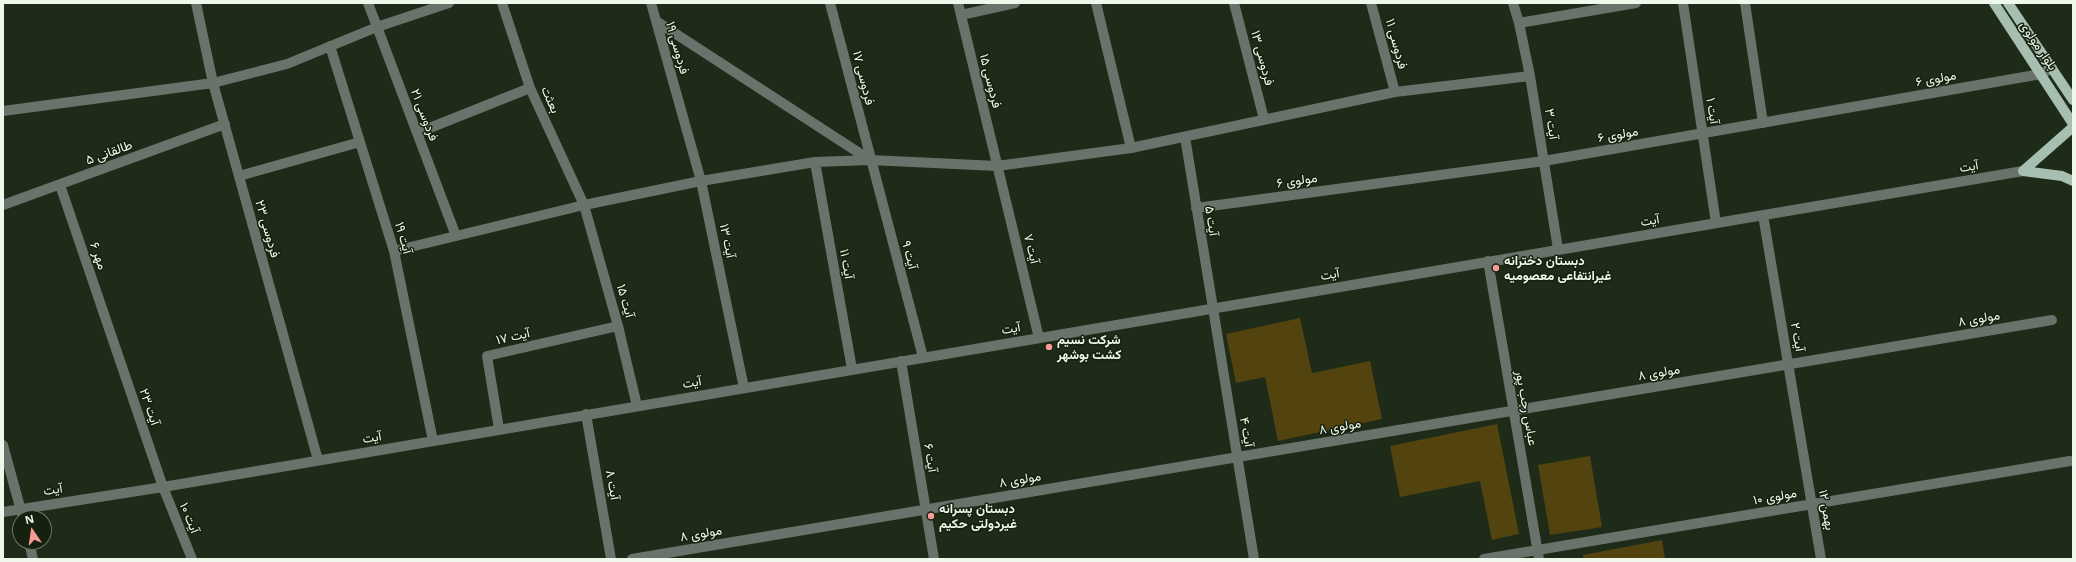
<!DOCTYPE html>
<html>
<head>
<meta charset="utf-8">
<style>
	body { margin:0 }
	#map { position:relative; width:2076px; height:562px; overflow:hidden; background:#1e2b18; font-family:"Open Sans",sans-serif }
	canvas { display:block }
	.frame { position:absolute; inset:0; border:4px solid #eff8eb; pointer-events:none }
	.north { position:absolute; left:12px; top:510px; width:40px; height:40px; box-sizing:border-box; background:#15210e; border:1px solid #6c7766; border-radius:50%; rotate:347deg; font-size:11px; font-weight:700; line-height:16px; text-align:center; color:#eff8eb }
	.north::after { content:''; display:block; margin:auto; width:14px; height:18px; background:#f59c96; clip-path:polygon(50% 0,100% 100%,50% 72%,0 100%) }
</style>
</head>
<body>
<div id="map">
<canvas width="2076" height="562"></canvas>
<div class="frame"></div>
<div class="north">N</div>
</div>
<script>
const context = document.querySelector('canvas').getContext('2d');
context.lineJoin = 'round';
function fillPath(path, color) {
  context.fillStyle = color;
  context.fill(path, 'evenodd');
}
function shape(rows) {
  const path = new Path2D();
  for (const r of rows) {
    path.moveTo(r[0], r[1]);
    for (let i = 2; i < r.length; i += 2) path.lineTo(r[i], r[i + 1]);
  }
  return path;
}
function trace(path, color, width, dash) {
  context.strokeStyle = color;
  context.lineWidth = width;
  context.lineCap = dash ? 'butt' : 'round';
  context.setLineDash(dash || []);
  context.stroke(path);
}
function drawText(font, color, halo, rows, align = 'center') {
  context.font = font + ' "Open Sans",Vazirmatn,sans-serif';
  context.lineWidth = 3;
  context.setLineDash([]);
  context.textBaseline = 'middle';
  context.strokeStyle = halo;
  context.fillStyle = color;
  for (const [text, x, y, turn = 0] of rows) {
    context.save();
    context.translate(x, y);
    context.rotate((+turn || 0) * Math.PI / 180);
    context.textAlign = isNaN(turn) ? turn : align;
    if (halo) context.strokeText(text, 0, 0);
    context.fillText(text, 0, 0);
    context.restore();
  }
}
fillPath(shape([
	[1300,318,1312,373,1370,361,1382,419,1278,441,1265,377,1236,383,1226,334],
	[1497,424,1519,534,1492,540,1480,481,1400,497,1390,446],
	[1590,456,1602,527,1550,535,1538,465],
	[1662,540,1665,559,1583,559,1583,555]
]), '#52430f');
trace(shape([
	[196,3,213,83,318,460],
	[368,3,456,236],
	[502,3,530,88,584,205,618,326,637,406],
	[651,3,701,181,744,388],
	[830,3,923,357],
	[958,3,1039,338],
	[1096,3,1131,148],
	[1234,3,1264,119],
	[1371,3,1395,92],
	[1513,3,1519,23,1530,76,1558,249],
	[1683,3,1716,223],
	[1745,3,1763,123],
	[961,15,1015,3],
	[656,21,870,160],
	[1519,23,1636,3],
	[330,46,394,251,433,441],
	[3,111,213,83,287,64,377,27,449,3],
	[417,133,530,88],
	[1185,137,1254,559],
	[815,162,852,369],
	[239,176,360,142],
	[60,185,163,487,192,559],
	[3,205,225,124],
	[1196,208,1544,161,2041,74,2052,68],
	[1763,215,1821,559],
	[394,251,584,205,701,181,815,162,870,160,997,166,1131,148,1395,92,1530,76],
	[1488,261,1539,559],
	[901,361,934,559],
	[586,414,611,559],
	[499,429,487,356,618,326],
	[3,445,23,518],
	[3,512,163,487,2023,171],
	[29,542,33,559],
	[632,559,2052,320],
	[1484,559,2070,461]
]), '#67736b', 10);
trace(shape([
	[1994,3,2073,124],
	[2008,3,2073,100],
	[2023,171,2073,127],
	[2023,171,2062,176,2073,181]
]), '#a7bfb1', 10);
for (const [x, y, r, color] of [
	[1496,268,4,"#f59c96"],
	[1049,347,4,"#f59c96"],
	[931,516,4,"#f59c96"]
]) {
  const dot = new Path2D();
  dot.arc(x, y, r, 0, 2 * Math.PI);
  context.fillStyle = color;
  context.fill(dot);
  trace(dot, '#15210e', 1.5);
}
drawText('13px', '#eff8eb', '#15210e', [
	["فردوسی ۱۱",1396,44,75],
	["بلوار مولوی",2038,46,56],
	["فردوسی ۱۹",677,48,74],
	["فردوسی ۱۳",1262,58,75],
	["فردوسی ۱۷",863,78,76],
	["مولوی ۶",1936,79,-10],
	["فردوسی ۱۵",990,81,76],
	["بعثت",550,100,66],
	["آیت ۱",1712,111,81],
	["فردوسی ۲۱",424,115,69],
	["آیت ۳",1551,124,81],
	["مولوی ۶",1618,135,-10],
	["طالقانی ۵",109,153,-20],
	["آیت",1969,167,-10],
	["مولوی ۶",1297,181,-8],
	["آیت ۵",1211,221,81],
	["آیت",1650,221,-10],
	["فردوسی ۲۳",267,229,74],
	["آیت ۱۹",403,238,74],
	["آیت ۱۳",727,241,78],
	["آیت ۷",1031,249,76],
	["آیت ۹",909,255,75],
	["مهر ۶",98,256,71],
	["آیت ۱۱",846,264,80],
	["آیت",1330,275,-10],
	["آیت ۱۵",625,301,74],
	["مولوی ۸",1979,319,-10],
	["آیت",1011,329,-10],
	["آیت ۱۷",513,337,-13],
	["آیت ۲",1797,337,80],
	["مولوی ۸",1659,373,-10],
	["آیت",692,383,-10],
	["آیت ۲۳",149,407,71],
	["عباس رجب پور",1526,408,80],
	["مولوی ۸",1340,427,-10],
	["آیت ۴",1246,432,80],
	["آیت",372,438,-10],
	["آیت ۶",930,458,81],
	["مولوی ۸",1020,480,-10],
	["آیت ۸",612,485,80],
	["آیت",53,490,-9],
	["مولوی ۱۰",1775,497,-10],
	["بهمن ۱۲",1826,510,80],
	["آیت ۱۰",189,518,68],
	["مولوی ۸",701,534,-10]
]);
drawText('bold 13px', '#eff8eb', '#15210e', [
	["دبستان دخترانه",1504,261],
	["غیرانتفاعی معصومیه",1504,276],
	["شرکت نسیم",1057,340],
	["کشت بوشهر",1057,355],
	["دبستان پسرانه",939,509],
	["غیردولتی حکیم",939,524]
], 'left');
</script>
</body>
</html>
